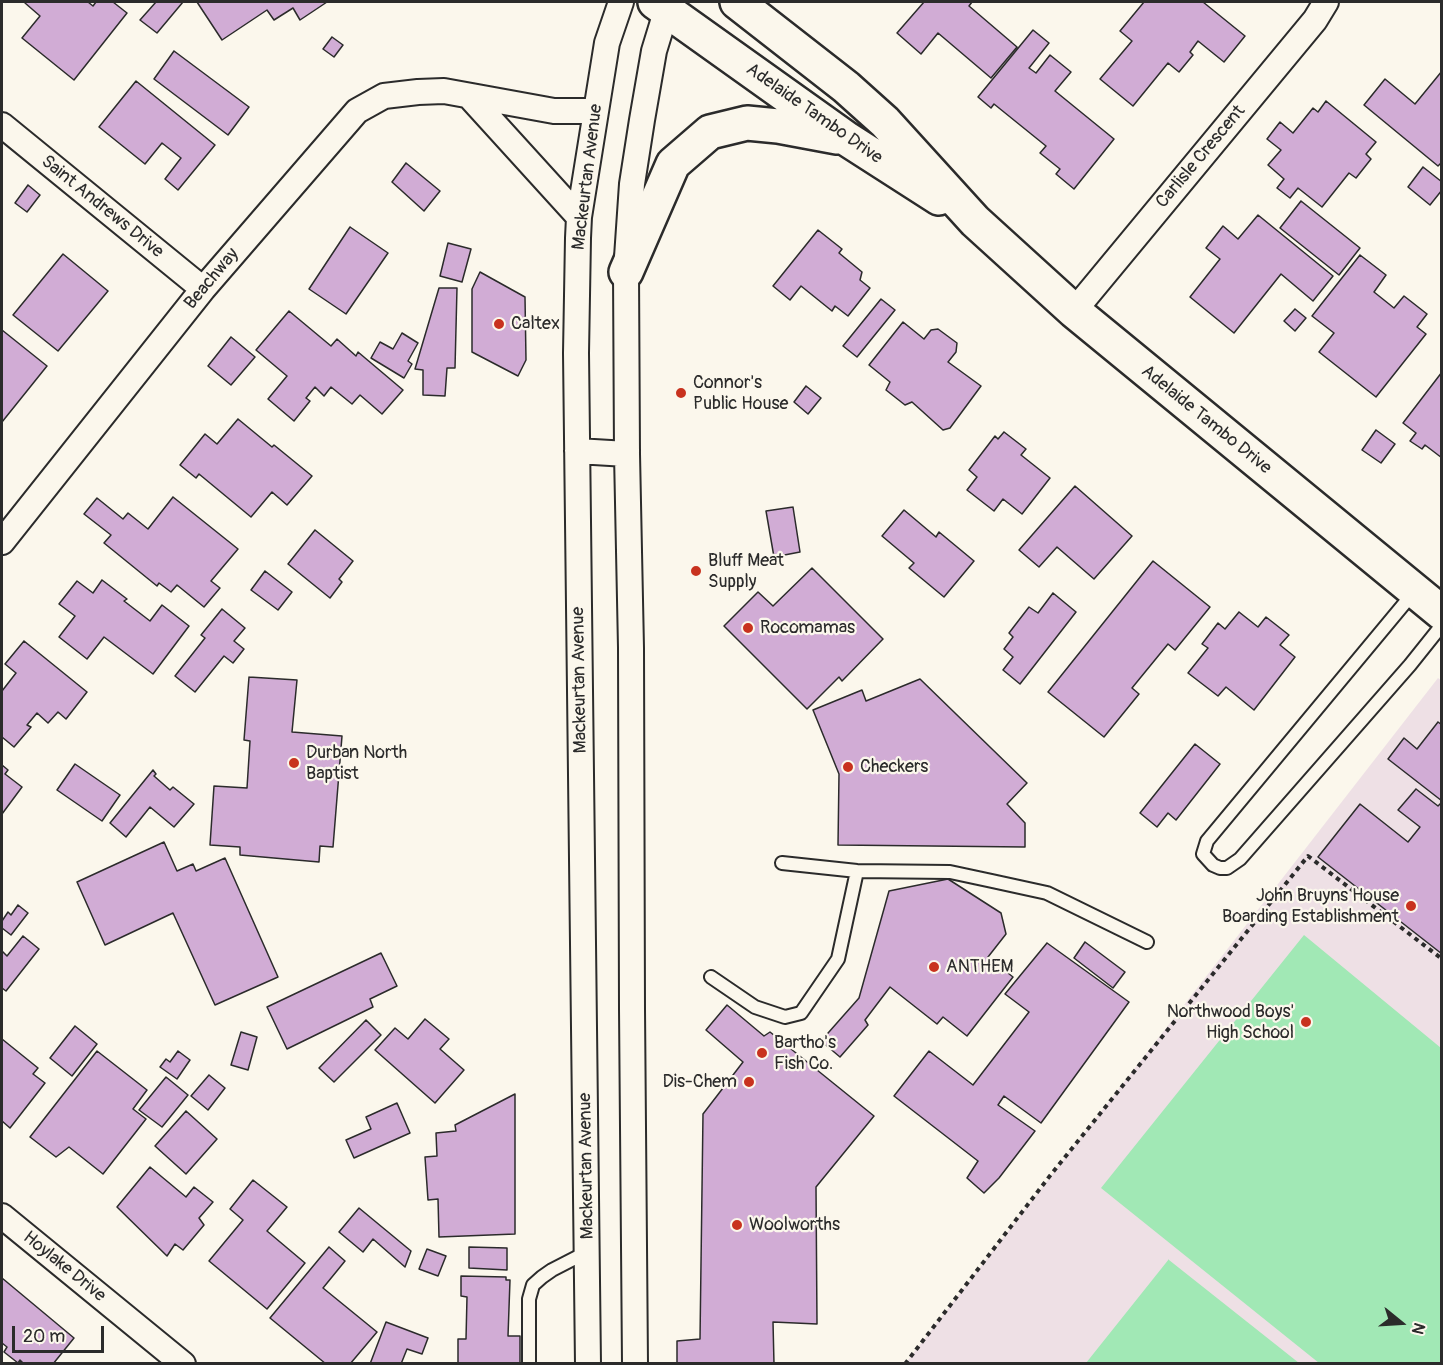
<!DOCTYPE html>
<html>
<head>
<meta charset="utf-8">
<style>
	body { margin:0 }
	#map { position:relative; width:1443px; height:1365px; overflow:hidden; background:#fbf7ec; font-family:Pangolin,sans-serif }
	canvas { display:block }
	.frame { position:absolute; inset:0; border:3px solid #2b2b2b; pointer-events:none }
	.north { position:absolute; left:1371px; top:1293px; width:60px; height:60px; -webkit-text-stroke:4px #fbf7ec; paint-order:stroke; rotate:108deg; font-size:16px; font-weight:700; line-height:24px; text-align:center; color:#2b2b2b }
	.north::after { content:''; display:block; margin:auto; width:21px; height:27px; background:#2b2b2b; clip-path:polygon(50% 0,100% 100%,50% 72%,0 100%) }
	.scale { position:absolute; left:12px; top:1326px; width:92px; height:27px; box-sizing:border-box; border:3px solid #2b2b2b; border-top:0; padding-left:8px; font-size:18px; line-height:21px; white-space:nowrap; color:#2b2b2b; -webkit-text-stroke:4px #fbf7ec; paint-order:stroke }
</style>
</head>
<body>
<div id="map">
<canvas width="1443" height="1365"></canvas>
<div class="frame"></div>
<div class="north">N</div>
<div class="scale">20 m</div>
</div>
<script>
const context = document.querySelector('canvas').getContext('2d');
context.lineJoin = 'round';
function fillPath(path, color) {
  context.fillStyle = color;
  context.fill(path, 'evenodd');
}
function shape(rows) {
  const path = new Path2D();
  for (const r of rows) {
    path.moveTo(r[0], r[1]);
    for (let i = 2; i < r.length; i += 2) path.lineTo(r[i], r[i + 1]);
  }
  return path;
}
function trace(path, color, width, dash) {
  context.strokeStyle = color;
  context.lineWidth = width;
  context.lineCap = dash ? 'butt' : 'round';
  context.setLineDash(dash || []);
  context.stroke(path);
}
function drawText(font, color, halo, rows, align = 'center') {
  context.font = font + ' Pangolin,sans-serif';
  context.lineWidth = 4.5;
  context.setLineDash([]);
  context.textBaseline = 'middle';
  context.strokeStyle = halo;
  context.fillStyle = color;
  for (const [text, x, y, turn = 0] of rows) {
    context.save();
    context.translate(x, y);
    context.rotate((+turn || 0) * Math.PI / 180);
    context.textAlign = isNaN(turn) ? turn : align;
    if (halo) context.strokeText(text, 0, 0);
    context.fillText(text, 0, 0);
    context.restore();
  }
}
fillPath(shape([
	[1438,678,1442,681,1441,1363,905,1364]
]), '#eee0e5');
fillPath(shape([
	[1304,935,1441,1048,1441,1363,1319,1363,1101,1188],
	[1169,1259,1169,1260,1299,1363,1086,1363]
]), '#a1e8b5');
const building = shape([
	[26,2,88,2,93,6,96,2,113,2,127,13,74,80,22,38,40,16,25,3,26,2],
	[156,2,183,2,157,33,140,20,156,2],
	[197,2,327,2,300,20,293,8,274,20,267,10,222,40,197,2],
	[924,2,972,2,969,6,1017,47,991,78,938,33,921,54,897,33,924,2],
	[1144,2,1203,2,1245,36,1224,62,1198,41,1190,52,1193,55,1179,72,1168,63,1133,106,1100,79,1132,41,1120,31,1144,2],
	[1033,30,1049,43,1029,68,1036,73,1050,55,1071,72,1055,91,1114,139,1074,189,1056,174,1060,169,1040,153,1046,146,994,104,991,108,978,97,1033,30],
	[332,37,343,45,334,57,323,49,332,37],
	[174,51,249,107,228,135,154,79,174,51],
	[1442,71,1442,162,1438,166,1364,105,1385,79,1415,104,1442,71],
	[136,81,215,145,178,190,165,179,181,158,162,143,145,164,99,127,136,81],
	[1326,101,1376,142,1366,154,1371,159,1356,178,1349,173,1322,207,1298,188,1290,198,1277,188,1284,179,1268,165,1281,150,1267,139,1280,122,1293,133,1313,108,1318,112,1326,101],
	[406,163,440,191,424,211,392,182,406,163],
	[1423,167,1442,182,1442,190,1430,205,1408,187,1423,167],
	[28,185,40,195,27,212,15,203,28,185],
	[1301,201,1360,248,1339,275,1280,228,1301,201],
	[1258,215,1333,276,1313,301,1281,274,1234,333,1190,297,1220,259,1206,248,1223,226,1238,239,1258,215],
	[350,227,388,253,346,314,309,289,350,227],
	[818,230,842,249,839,253,862,272,860,280,870,288,848,316,835,306,832,311,801,286,790,300,773,286,818,230],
	[448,243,471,249,462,282,440,276,448,243],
	[63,254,108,291,58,351,13,315,63,254],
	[1360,255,1386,275,1374,292,1394,308,1404,296,1427,314,1417,327,1426,334,1376,397,1319,352,1334,333,1312,316,1360,255],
	[480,272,525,297,526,360,518,376,472,352,472,289,480,272],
	[439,288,457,288,455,368,447,368,445,396,423,395,423,370,415,369,439,288],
	[881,299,895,310,857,357,843,346,881,299],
	[1295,309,1306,318,1295,331,1284,321,1295,309],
	[289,311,331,346,337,339,356,356,358,352,403,390,382,414,360,395,352,404,331,387,324,396,315,387,306,398,310,401,294,421,268,399,287,376,256,350,289,311],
	[903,322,924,339,931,330,938,329,957,343,956,352,948,362,981,386,950,428,943,430,912,402,905,405,886,390,890,382,869,365,903,322],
	[2,330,47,366,2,422,2,330],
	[402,333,418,343,408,361,412,364,404,378,371,358,380,342,393,349,402,333],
	[231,337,255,357,231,385,208,366,231,337],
	[1442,372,1442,458,1425,445,1422,449,1410,441,1416,433,1403,423,1442,372],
	[806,386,821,398,808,414,794,402,806,386],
	[238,419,272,447,274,445,312,476,287,505,272,492,251,517,199,474,196,478,180,465,205,434,217,444,238,419],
	[1376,430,1395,444,1381,463,1362,450,1376,430],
	[1004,432,1026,449,1021,455,1050,478,1022,514,1003,499,994,511,967,490,977,477,969,470,995,436,998,439,1004,432],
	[1075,486,1132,536,1094,579,1057,547,1039,567,1019,550,1075,486],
	[173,497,238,549,211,581,220,588,204,607,177,585,171,592,159,583,157,586,104,543,111,535,84,514,97,498,123,519,128,513,148,529,173,497],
	[793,507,800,552,774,557,766,511,793,507],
	[904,510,936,537,939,532,974,561,944,597,909,568,914,563,882,536,904,510],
	[315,530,353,561,339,579,342,582,330,598,288,564,315,530],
	[1153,561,1210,607,1175,650,1168,644,1132,688,1139,694,1104,737,1048,692,1153,561],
	[812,568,883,639,842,681,839,677,807,709,724,626,758,592,773,606,812,568],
	[265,571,292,592,278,610,251,590,265,571],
	[102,580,127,599,124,601,150,621,162,605,189,626,153,674,104,637,87,659,59,637,75,616,59,604,77,581,93,593,102,580],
	[1053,593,1076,612,1020,684,1003,670,1013,657,1004,649,1013,637,1009,633,1029,607,1038,613,1053,593],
	[222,609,245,628,234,641,244,649,233,663,224,656,195,692,175,676,205,638,201,635,222,609],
	[1239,612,1258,627,1266,617,1289,635,1280,645,1295,657,1254,710,1226,687,1218,696,1188,673,1208,648,1202,644,1218,623,1225,629,1239,612],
	[24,641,87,692,66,719,58,712,48,723,37,713,27,725,31,727,14,747,2,737,2,691,16,673,5,664,24,641],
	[249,677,297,680,292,732,342,736,333,847,320,846,319,862,240,855,240,847,210,845,214,786,247,788,250,741,244,740,249,677],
	[920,679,1027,783,1007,804,1025,823,1025,847,838,845,839,774,813,710,862,690,866,701,920,679],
	[1438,722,1442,725,1442,801,1388,759,1404,738,1417,749,1438,722],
	[1195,744,1220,764,1176,820,1168,813,1157,827,1140,813,1195,744],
	[75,764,120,795,102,821,57,790,75,764],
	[2,765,8,770,5,774,22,787,2,814,2,765],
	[153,770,156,774,154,776,170,790,173,787,194,804,174,827,150,807,126,837,110,823,153,770],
	[1416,789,1438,806,1442,802,1442,954,1318,857,1360,804,1408,842,1420,827,1398,810,1416,789],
	[164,842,177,871,193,864,196,871,225,858,278,977,215,1005,173,913,105,945,77,882,164,842],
	[948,879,1001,913,1006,934,988,957,1013,977,967,1036,943,1017,937,1024,890,987,865,1020,868,1025,840,1057,821,1041,859,998,889,891,948,879],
	[18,905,28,913,11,935,2,928,2,921,8,912,11,915,18,905],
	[23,936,39,949,6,991,2,988,2,951,7,956,23,936],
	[1085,942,1125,972,1113,988,1074,958,1085,942],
	[1047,943,1129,1002,1041,1123,1004,1096,998,1105,1035,1131,999,1178,984,1193,967,1178,978,1161,894,1096,929,1051,973,1085,1029,1012,1005,994,1047,943],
	[381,953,397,986,370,999,373,1007,287,1049,267,1007,381,953],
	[727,1005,764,1036,770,1032,874,1116,816,1187,817,1324,773,1322,774,1364,677,1364,677,1341,700,1339,703,1114,743,1062,706,1030,727,1005],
	[425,1019,449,1039,440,1049,464,1070,435,1103,375,1050,395,1028,408,1039,425,1019],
	[366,1020,381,1035,334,1082,319,1068,366,1020],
	[75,1026,97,1044,72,1076,50,1058,75,1026],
	[241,1032,257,1037,248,1070,231,1065,241,1032],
	[2,1039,38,1068,33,1074,45,1083,10,1128,2,1121,2,1039],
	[97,1051,147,1090,133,1109,146,1119,103,1174,69,1147,56,1157,30,1137,97,1051],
	[178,1051,190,1060,177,1079,160,1067,166,1059,170,1062,178,1051],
	[209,1075,225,1088,208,1110,191,1096,209,1075],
	[166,1077,188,1095,162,1127,139,1110,166,1077],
	[515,1094,515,1234,439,1237,438,1199,428,1200,425,1157,437,1156,436,1133,456,1131,455,1125,515,1094],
	[397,1103,410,1133,354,1158,346,1140,371,1129,366,1117,397,1103],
	[186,1111,217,1139,186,1174,155,1146,186,1111],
	[150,1167,186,1197,194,1187,213,1202,199,1218,204,1225,183,1250,175,1244,167,1256,117,1207,150,1167],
	[253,1180,287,1207,267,1231,305,1263,267,1309,209,1261,243,1220,230,1209,253,1180],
	[359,1208,411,1251,405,1267,373,1239,363,1252,339,1232,359,1208],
	[329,1247,345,1261,323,1288,377,1332,350,1364,326,1364,270,1318,329,1247],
	[469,1247,507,1248,507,1270,469,1268,469,1247],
	[427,1249,446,1256,438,1276,419,1269,427,1249],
	[461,1276,506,1277,506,1280,510,1280,508,1336,520,1336,520,1364,458,1364,458,1339,466,1339,467,1297,461,1296,461,1276],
	[2,1278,74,1338,53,1364,24,1364,20,1360,18,1363,4,1352,7,1347,2,1343,2,1278],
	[386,1322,428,1338,422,1354,407,1349,401,1364,370,1364,386,1322]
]);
fillPath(building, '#d1acd5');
trace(building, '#2b2b2b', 1.5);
const lane = shape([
	[1414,592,1207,841,1203,854,1213,865,1220,868,1227,868,1240,859,1410,665,1442,625],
	[782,863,857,871,950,872,992,881,1047,893,1147,942],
	[711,977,755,1007,785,1017,801,1013,838,959,857,871],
	[529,1364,529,1299,533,1285,542,1277,552,1270,587,1252]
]);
const street = shape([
	[469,96,579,217],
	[2,125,203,289],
	[1074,311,1315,20,1326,2],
	[577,451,627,454],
	[2,542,203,289,357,111,384,96,418,92,444,91,554,111,595,111],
	[2,1216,183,1364],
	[588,1364,576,353,578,238,579,217,607,43,621,2],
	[635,1364,632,1009,631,648,627,454,626,272,632,184,642,120,654,51,669,2]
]);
const secondary = shape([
	[655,2,847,139,939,198],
	[737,2,846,87,885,122,975,221,1074,311,1442,613],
	[626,272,673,164,710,132,747,123,778,126,837,137]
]);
trace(lane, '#2b2b2b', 16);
trace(street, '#2b2b2b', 28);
trace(secondary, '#2b2b2b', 38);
trace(shape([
	[905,1364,1049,1177,1308,856,1442,959]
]), '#2b2b2b', 4, [4.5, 4.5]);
trace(lane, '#fbf7ec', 12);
trace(street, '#fbf7ec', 24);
trace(secondary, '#fbf7ec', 33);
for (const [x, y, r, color] of [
	[499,324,6,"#c8321e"],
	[681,393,6,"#c8321e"],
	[696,571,6,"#c8321e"],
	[748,628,6,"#c8321e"],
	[294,763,6,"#c8321e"],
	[848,767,6,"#c8321e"],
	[1411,906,6,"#c8321e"],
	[934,967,6,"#c8321e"],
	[1306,1022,6,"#c8321e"],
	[762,1053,6,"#c8321e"],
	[749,1082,6,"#c8321e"],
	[737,1225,6,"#c8321e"]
]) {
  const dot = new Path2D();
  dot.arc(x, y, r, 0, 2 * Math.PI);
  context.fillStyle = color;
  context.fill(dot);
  trace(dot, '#fbf7ec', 2);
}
drawText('18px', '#2b2b2b', '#fbf7ec', [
	["Adelaide Tambo Drive",814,114,35],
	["Carlisle Crescent",1201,157,-50],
	["Mackeurtan Avenue",588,177,-83],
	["Saint Andrews Drive",102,207,39],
	["Beachway",212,279,-50],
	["Adelaide Tambo Drive",1206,420,39],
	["Mackeurtan Avenue",580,680,-91],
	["Mackeurtan Avenue",587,1166,-91],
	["Hoylake Drive",64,1267,39]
]);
drawText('18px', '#2b2b2b', '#fbf7ec', [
	["Caltex",511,324],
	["Connor's",693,383],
	["Public House",693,404],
	["Bluff Meat",708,561],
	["Supply",708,582],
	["Rocomamas",760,628],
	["Durban North",306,753],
	["Baptist",306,774],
	["Checkers",860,767],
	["John Bruyns House",1399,896,"right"],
	["Boarding Establishment",1399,917,"right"],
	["ANTHEM",946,967],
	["Northwood Boys'",1294,1012,"right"],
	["High School",1294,1033,"right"],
	["Bartho's",774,1043],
	["Fish Co.",774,1064],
	["Dis-Chem",737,1082,"right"],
	["Woolworths",749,1225]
], 'left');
</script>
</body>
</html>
